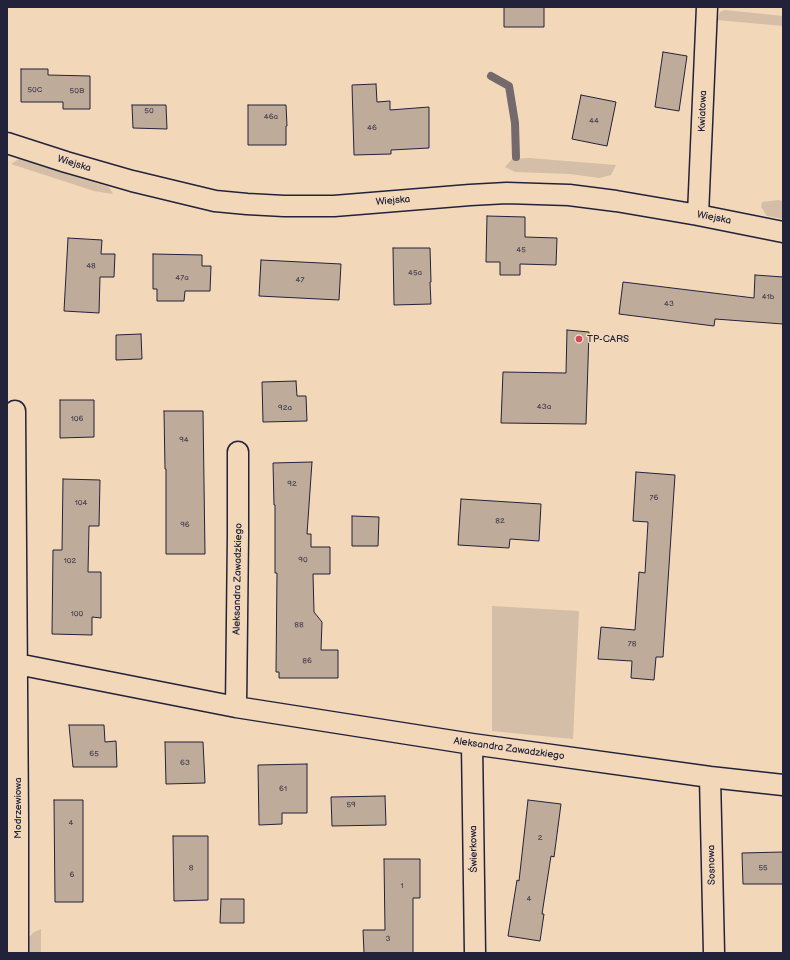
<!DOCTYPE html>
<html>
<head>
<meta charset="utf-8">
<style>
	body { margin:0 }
	#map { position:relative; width:790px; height:960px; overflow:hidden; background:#f2d8b9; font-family:"Balsamiq Sans",sans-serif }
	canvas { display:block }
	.frame { position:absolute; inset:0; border:8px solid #22223b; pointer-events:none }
</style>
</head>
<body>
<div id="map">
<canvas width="790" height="960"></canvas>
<div class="frame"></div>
</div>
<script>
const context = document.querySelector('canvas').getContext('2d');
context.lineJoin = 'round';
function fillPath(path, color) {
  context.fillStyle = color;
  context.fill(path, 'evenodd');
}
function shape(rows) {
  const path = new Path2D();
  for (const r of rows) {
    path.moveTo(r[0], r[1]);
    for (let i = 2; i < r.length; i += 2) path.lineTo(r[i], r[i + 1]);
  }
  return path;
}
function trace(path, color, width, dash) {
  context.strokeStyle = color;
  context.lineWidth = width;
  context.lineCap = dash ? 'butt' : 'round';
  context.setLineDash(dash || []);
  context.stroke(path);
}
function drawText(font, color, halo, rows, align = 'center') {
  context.font = font + ' "Balsamiq Sans",sans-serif';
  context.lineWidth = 3;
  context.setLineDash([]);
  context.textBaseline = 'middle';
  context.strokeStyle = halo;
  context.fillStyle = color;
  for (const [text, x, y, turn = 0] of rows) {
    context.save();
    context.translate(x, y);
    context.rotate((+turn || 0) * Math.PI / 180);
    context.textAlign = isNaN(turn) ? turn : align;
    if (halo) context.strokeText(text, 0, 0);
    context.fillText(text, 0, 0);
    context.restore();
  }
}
fillPath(shape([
	[725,10,783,16,783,26,717,20,720,12],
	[529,158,616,165,611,175,599,178,570,174,515,172,505,167,512,159],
	[19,159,109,187,113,194,94,191,11,164],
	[778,200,783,201,783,219,767,216,761,207,762,202],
	[492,606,579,611,573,739,492,731],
	[41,929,41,953,28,953,28,939,29,937,34,932]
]), '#d4bea7');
trace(shape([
	[491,76,509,86,515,123,516,157]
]), '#74696d', 8);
const building = shape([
	[504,7,544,7,544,27,504,27,504,7],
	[663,52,687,56,679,111,655,107,663,52],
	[21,69,48,69,48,75,90,76,90,109,63,109,63,102,21,102,21,69],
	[376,84,377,102,390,101,390,110,429,107,429,148,391,150,391,154,354,155,352,85,376,84],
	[581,95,616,102,607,146,572,139,581,95],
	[132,105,166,105,167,129,133,128,132,105],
	[248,105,286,105,287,126,286,126,286,145,248,145,248,105],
	[487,216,525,217,525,237,557,238,556,265,520,264,520,275,500,275,500,262,486,262,487,216],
	[68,238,102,240,101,254,115,254,114,277,100,277,99,313,64,311,68,238],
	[393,248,430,248,431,282,430,282,431,304,394,305,393,248],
	[153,254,202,255,202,266,211,266,210,291,185,291,184,301,157,301,157,289,153,289,153,254],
	[261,260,341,264,339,300,259,296,261,260],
	[755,275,783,277,783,324,715,319,714,326,619,314,623,282,754,298,755,275],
	[567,330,589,332,586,424,501,423,503,372,566,373,567,330],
	[141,334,142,359,116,360,116,335,141,334],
	[296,381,297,396,306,396,307,421,263,422,262,382,296,381],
	[60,400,94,400,94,437,60,438,60,400],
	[164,411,203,411,205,554,166,554,166,469,165,469,164,411],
	[312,462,307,534,311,534,311,547,330,547,330,574,313,574,314,612,322,622,321,650,338,650,338,678,279,678,279,672,276,672,277,573,275,573,275,505,274,505,273,463,312,462],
	[636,472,675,475,663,657,656,657,654,680,631,678,632,661,598,659,601,627,635,630,639,572,645,573,648,522,633,521,636,472],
	[63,479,100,480,99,526,89,526,88,572,101,572,101,618,92,617,92,635,52,634,53,550,62,550,63,479],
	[461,499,541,504,539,541,510,539,509,548,458,545,461,499],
	[352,516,379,517,378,546,352,546,352,516],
	[69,725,104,725,105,742,116,741,117,767,73,767,69,725],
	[165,742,203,742,205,783,166,784,165,742],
	[307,764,307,813,282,813,282,824,259,825,258,765,307,764],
	[385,796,386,825,332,826,331,797,385,796],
	[54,800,83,800,83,902,55,902,54,800],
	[528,800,561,804,554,857,551,856,542,914,544,914,540,941,508,936,517,880,519,881,528,800],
	[173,836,208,836,208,900,174,901,173,836],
	[783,852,783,884,743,884,742,853,783,852],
	[384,859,420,859,420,898,413,898,413,953,364,953,363,930,385,930,384,859],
	[221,899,244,899,244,923,220,923,221,899]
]);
fillPath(building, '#beab9a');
trace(building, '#22223b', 1);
const minor = shape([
	[7,143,66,162,132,181,215,201,247,204,284,206,334,206,470,195,507,193,569,195,616,201,698,215,783,232],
	[698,215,707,7],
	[15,411,18,822,18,953],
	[7,662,236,707,472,744,710,777,783,785],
	[236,707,238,534,238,452],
	[472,744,475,953],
	[710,777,714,953]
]);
trace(minor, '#22223b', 23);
trace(minor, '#f2d8b9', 20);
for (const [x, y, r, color] of [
	[579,339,4,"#d1495b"]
]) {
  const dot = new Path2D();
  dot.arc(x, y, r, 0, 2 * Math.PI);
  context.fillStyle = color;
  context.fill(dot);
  trace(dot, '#f2d8b9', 1.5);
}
drawText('8px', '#494453', null, [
	["50C",35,90],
	["50B",77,91],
	["50",149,111],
	["46a",271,117],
	["44",594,121],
	["46",372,128],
	["45",521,250],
	["48",91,266],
	["45a",415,273],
	["47a",182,278],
	["47",300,280],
	["41b",768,297],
	["43",669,304],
	["43a",544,407],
	["92a",285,408],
	["106",77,419],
	["94",184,440],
	["92",292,484],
	["76",654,498],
	["104",81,503],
	["82",500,521],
	["96",185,525],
	["90",303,560],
	["102",70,561],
	["100",77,614],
	["88",299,625],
	["78",632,644],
	["86",307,661],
	["65",94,754],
	["63",185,763],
	["61",283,789],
	["59",351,805],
	["4",71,823],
	["2",540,838],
	["8",191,868],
	["55",763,868],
	["6",72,875],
	["1",402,886],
	["4",529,899],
	["3",388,939]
]);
drawText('10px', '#22223b', '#f2d8b9', [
	["Kwiatowa",703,111,-88],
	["Wiejska",74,164,17],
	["Wiejska",393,201,-5],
	["Wiejska",714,218,11],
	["Aleksandra Zawadzkiego",238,579,-89],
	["Aleksandra Zawadzkiego",509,749,8],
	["Modrzewiowa",18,808,-90],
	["Świerkowa",474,849,-91],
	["Sosnowa",712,865,-91]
]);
drawText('10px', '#22223b', '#f2d8b9', [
	["TP-CARS",587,339]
], 'left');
</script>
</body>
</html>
